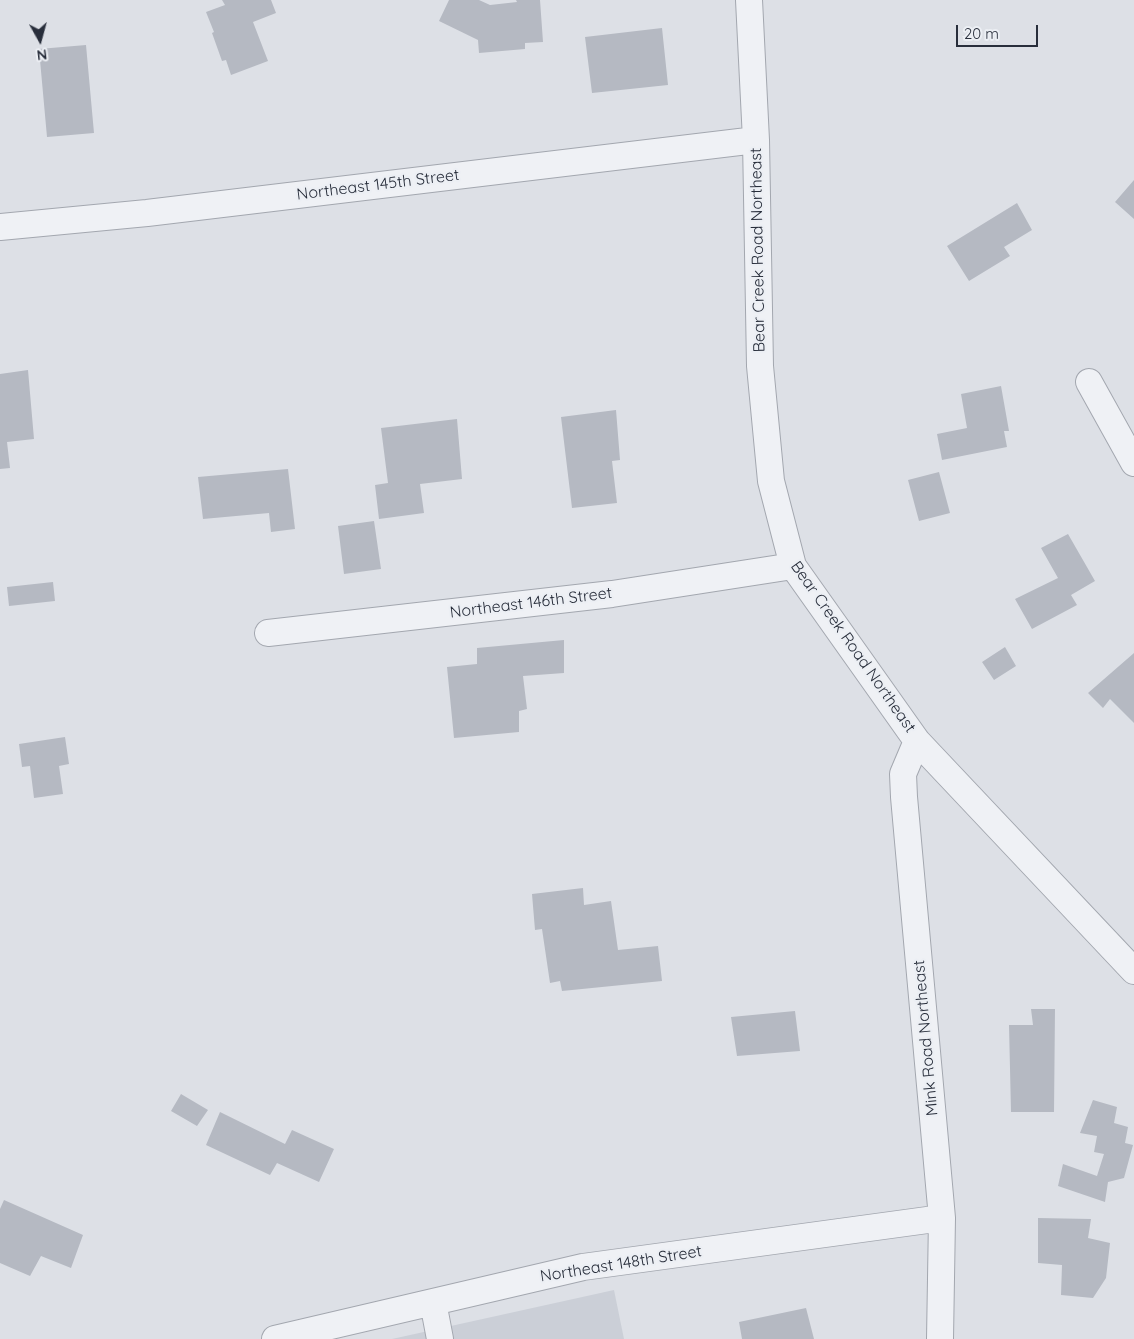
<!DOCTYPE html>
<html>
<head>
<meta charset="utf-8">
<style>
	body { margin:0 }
	#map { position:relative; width:1134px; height:1339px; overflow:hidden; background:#dde0e6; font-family:Quicksand,sans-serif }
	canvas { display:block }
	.north { position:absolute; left:15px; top:15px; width:50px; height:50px; -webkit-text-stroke:4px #eceff4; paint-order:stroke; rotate:173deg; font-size:14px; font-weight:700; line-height:20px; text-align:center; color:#282e3b }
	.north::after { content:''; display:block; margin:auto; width:18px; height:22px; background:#282e3b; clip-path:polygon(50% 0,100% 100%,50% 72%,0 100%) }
	.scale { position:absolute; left:956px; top:25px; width:82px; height:22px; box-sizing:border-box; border:2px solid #282e3b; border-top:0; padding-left:6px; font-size:15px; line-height:18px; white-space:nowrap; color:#282e3b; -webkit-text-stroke:4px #eceff4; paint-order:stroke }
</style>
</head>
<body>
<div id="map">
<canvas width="1134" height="1339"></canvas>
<div class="north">N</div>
<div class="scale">20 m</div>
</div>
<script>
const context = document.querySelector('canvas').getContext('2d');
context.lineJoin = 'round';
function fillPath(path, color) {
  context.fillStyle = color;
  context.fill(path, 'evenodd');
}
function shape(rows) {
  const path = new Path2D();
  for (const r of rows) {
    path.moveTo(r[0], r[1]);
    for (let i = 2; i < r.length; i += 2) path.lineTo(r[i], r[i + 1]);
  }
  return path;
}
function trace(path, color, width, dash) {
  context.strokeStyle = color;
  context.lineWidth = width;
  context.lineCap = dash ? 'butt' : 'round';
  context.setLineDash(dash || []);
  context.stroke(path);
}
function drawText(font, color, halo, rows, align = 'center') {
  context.font = font + ' Quicksand,sans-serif';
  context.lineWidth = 4.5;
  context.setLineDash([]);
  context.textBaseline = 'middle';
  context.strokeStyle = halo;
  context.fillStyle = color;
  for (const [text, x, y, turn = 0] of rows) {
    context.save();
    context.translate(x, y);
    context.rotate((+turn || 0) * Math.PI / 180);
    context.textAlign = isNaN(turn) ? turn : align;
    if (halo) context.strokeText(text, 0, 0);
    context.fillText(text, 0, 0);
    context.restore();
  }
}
fillPath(shape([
	[614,1290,624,1339,392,1339]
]), '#cbcfd7');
fillPath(shape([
	[222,0,271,0,276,13,253,22,268,61,231,75,226,60,222,61,212,33,214,32,206,12,225,5],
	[449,0,479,0,490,5,517,2,516,0,540,0,543,42,525,43,525,49,479,53,478,40,439,21],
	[662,28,668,85,592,93,585,37],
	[86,45,94,133,47,137,39,49],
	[1134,180,1134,219,1115,202],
	[1017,203,1032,230,1004,247,1010,256,969,281,947,246],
	[28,370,34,439,7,442,10,468,0,469,0,374],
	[1001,386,1009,431,1004,431,1007,447,942,460,937,434,967,428,961,394],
	[616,410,620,460,612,461,617,503,572,508,561,417],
	[457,419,462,479,420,484,424,513,379,519,375,485,388,483,381,428],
	[288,469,295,529,271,532,269,513,203,519,198,477],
	[939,472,950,513,919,521,908,480],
	[374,521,381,569,344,574,338,526],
	[1068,534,1095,581,1071,595,1077,605,1032,629,1015,599,1058,578,1041,548],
	[53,582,55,601,9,606,7,587],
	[564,640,564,673,523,676,527,709,519,711,519,732,454,738,447,667,477,664,477,648],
	[1005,647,1016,666,994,680,982,662],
	[1134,653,1134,723,1110,699,1103,708,1088,693],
	[65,737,69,764,59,766,63,794,34,798,30,766,22,767,19,744],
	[583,888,584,905,611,901,618,950,658,946,662,981,562,991,560,981,550,983,542,929,535,930,532,894],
	[1031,1009,1055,1009,1054,1112,1011,1112,1009,1025,1033,1025],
	[795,1011,800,1051,737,1056,731,1017],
	[181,1094,208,1110,197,1126,171,1111],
	[1093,1100,1117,1107,1114,1123,1128,1127,1125,1143,1133,1145,1124,1178,1108,1182,1105,1202,1058,1186,1063,1164,1097,1176,1104,1154,1094,1152,1097,1136,1080,1133],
	[220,1112,285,1144,292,1130,334,1149,319,1182,277,1163,270,1175,206,1145],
	[4,1200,83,1235,71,1268,41,1256,30,1276,0,1263,0,1209],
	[1038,1218,1091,1219,1088,1238,1110,1243,1106,1278,1093,1298,1061,1295,1062,1265,1038,1263],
	[806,1308,814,1339,742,1339,739,1322]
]), '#b5b9c2');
const minor = shape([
	[749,0,756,140,760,366,771,481,793,566,917,741,1134,971],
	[0,227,147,213,756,140],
	[1089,382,1134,463],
	[268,633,612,594,793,566],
	[917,741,903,774,904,797,942,1218,940,1339],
	[433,1302,440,1339],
	[275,1339,583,1267,942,1218]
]);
trace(minor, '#a3a7af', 28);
trace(minor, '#eff1f5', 26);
drawText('16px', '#282e3b', '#eceff4', [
	["Northeast 145th Street",378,185,-7],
	["Bear Creek Road Northeast",758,250,-91],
	["Northeast 146th Street",531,603,-7],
	["Bear Creek Road Northeast",853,647,55],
	["Mink Road Northeast",926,1038,-95],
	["Northeast 148th Street",621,1264,-9]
]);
</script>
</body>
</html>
